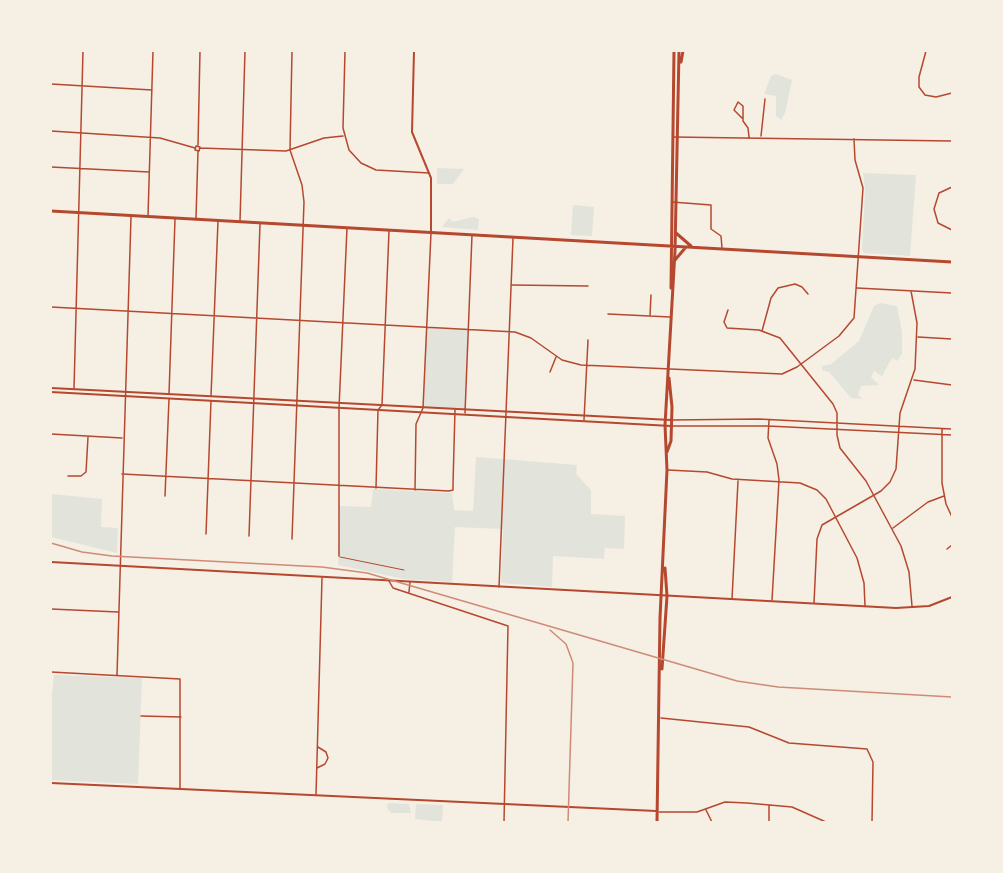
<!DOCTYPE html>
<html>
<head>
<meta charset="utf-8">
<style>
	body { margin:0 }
	#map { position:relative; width:1003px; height:873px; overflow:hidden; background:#f6efe4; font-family:"IBM Plex Sans",sans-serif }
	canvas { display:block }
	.frame { position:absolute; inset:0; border:52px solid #f6efe4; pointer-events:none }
</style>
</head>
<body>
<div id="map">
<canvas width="1003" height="873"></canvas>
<div class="frame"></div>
</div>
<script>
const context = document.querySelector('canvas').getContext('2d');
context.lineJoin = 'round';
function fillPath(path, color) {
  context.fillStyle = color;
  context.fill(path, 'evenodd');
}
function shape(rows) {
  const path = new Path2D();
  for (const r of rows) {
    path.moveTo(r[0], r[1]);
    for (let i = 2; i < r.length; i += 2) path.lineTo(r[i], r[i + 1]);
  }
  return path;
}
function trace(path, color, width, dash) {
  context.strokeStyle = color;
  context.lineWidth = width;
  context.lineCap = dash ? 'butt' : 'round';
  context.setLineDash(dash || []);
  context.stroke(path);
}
fillPath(shape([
	[776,74,792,80,785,113,781,120,776,116,776,96,764,94,771,76],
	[437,168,464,169,453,184,437,184],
	[863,173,916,175,910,256,864,253,862,250,865,189],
	[573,205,594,207,592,236,571,235],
	[473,217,479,219,478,230,442,227,449,218,453,222],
	[880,303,897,306,902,332,902,354,897,361,892,358,882,376,874,371,871,377,879,385,861,386,858,395,863,399,851,398,829,372,822,370,822,366,831,364,859,341,874,306],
	[426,328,468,330,465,410,423,408],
	[476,457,577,465,576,474,591,490,591,514,625,516,624,549,605,548,604,559,553,556,552,587,501,583,503,529,455,527,452,582,404,579,338,565,340,506,371,507,373,489,452,493,454,510,473,511],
	[51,494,102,499,101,527,118,528,117,553,51,537],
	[54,675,142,678,138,784,51,780,51,703],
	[388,803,409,804,411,813,391,813,387,808],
	[416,804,443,805,442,822,415,819]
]), '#e2e4dc');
trace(shape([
	[340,557,404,570]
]), '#b5482f', 1);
trace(shape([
	[345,51,343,128,349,150,361,163,376,170,429,173],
	[926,51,919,77,919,87,925,95,936,97,952,93],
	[51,84,152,90],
	[742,118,734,110,738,102,743,106,743,121,748,128,749,137],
	[51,131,160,138,195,148],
	[761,136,765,99],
	[673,137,952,141],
	[198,145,200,51],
	[196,146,200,147,199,151,195,150,196,146],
	[200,148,286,151,324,138,343,136],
	[51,167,149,172],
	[952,187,939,193,934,209,938,223,952,230],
	[672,202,711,205,711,229,721,236,722,248],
	[148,216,153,51],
	[196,218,198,151],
	[240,221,245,51],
	[512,285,588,286],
	[857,288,952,293],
	[51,307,515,332,531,338,562,360,581,365,782,374,797,367,839,336,854,318,863,188,855,160,854,139],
	[728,310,724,322,727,328,759,330,780,338,833,404,837,413,837,435,840,448,866,481,901,546,909,572,912,606],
	[608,314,670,317],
	[650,316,651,295],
	[762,331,771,298,778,288,795,284,802,287,808,294],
	[918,337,952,339],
	[550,372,556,357],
	[914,380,952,385],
	[74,389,83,51],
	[169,394,175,219],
	[211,396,218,221],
	[465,413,472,235],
	[584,420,588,340],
	[671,420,759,419,952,429],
	[769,420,768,438,777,464,779,480,772,600],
	[672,426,768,426,952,435],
	[942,429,942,483,946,504,952,517],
	[51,434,122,438],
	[668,470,707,472,732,479,800,483,817,490,826,499,857,558,864,583,865,606],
	[122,474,449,491,453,490,453,484,455,410],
	[68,476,81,476,86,472,88,437],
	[376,488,378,410,382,405,389,231],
	[415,490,416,424,423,408,431,233],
	[165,496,169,399],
	[893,528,928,502,944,496],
	[206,534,211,401],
	[249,536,260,224],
	[292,539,304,202,302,185,290,150,292,51],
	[947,549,952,545],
	[339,556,339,408,347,228],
	[389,581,393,588,508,626,504,822],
	[499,587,513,238],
	[409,592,410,582],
	[732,599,738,481],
	[814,603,817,539,822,525,881,491,890,482,896,469,900,413,915,369,917,323,911,291],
	[51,609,118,612],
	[51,672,180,679,180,788],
	[117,675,131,217],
	[141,716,181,717],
	[661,718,749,727,789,743,867,749,873,762,872,822],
	[317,768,325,764,328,758,326,752,318,747],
	[316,795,322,578],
	[706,810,712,822],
	[659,812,697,812,725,802,747,803,792,807,826,822],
	[769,822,769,805]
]), '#b5482f', 1.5);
trace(shape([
	[414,51,412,132,431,178,431,232],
	[51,388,671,420],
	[51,392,671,426],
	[51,562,896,608,929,606,952,597],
	[51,783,656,811]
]), '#b5482f', 2);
trace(shape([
	[681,62,683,51],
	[51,211,952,262],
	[676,233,691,246],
	[675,260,686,247],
	[671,288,674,51],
	[667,452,671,441,672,407,669,378],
	[662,669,667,596,665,568],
	[657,822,660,618,667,470,665,425,675,251,679,51]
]), '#b5482f', 3);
trace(shape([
	[51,543,82,552,112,556,322,567,367,573,737,681,778,687,952,697],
	[550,630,566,644,573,663,568,822]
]), '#cf8b77', 1.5);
</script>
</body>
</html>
